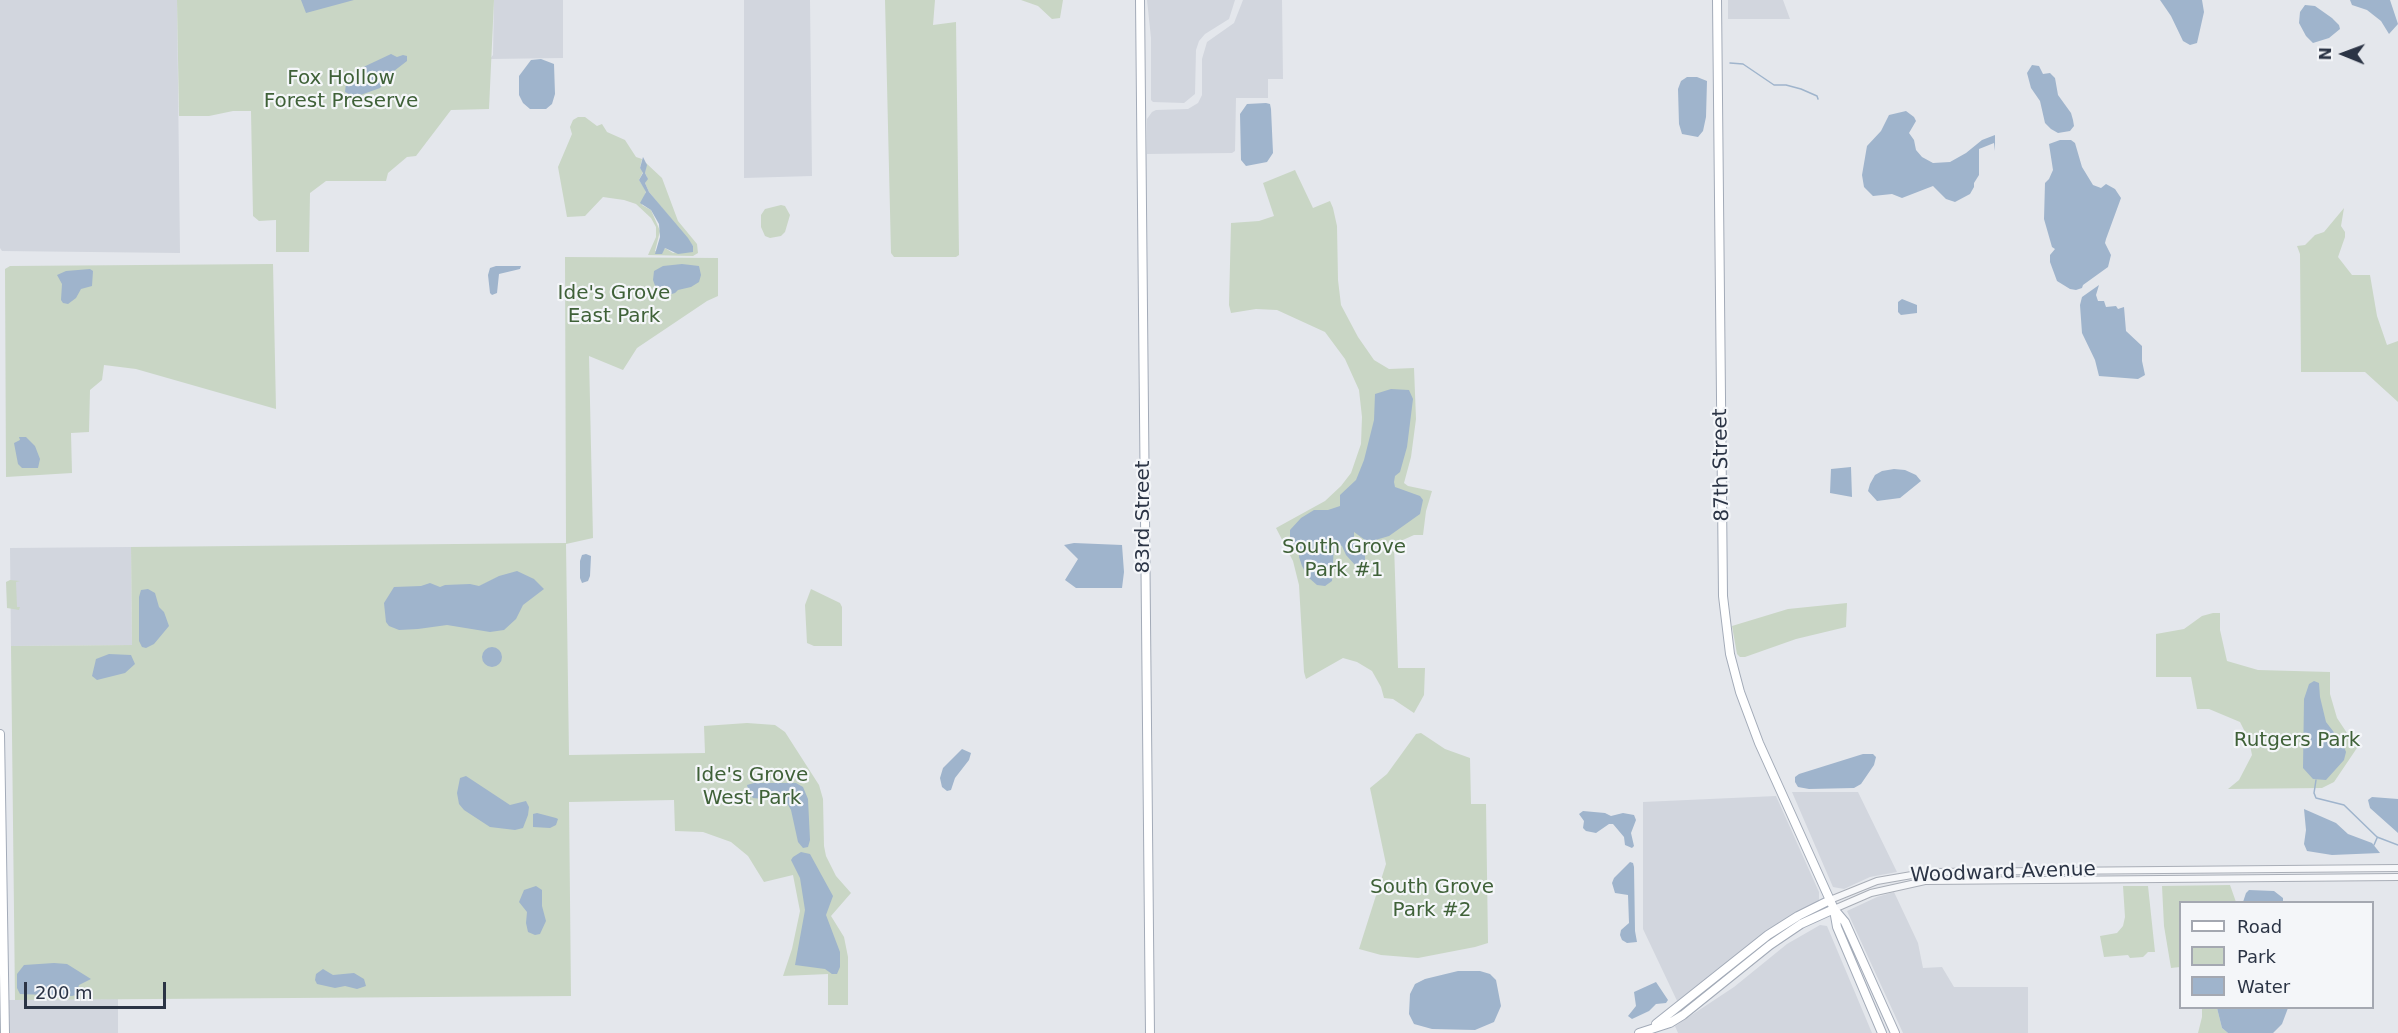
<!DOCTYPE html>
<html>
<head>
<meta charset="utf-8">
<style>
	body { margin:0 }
	#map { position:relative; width:2398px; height:1033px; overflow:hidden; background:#e4e7ec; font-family:"DejaVu Sans",sans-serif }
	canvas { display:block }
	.legend { position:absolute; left:2179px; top:901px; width:195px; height:108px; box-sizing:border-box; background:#f4f6f9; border:2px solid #a4a8b1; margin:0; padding:8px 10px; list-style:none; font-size:18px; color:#2b3445 }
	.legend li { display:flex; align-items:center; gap:12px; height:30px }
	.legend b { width:30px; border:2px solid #a4a8b1 }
	.north { position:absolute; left:2314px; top:24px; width:60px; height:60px; -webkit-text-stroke:4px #f4f6f9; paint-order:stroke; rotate:271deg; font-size:16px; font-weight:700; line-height:24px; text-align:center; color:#2b3445 }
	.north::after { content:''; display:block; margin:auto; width:21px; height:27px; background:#2b3445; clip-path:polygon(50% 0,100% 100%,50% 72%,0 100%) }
	.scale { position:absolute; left:24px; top:982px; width:142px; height:27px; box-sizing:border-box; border:3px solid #2b3445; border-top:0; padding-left:8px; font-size:18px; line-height:21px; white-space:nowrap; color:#2b3445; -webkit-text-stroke:4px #f4f6f9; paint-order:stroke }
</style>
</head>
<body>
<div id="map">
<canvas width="2398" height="1033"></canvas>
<ul class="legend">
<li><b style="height:8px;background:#fff"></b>Road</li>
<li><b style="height:16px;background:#c9d6c5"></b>Park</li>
<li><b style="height:16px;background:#9fb4cc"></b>Water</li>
</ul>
<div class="north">N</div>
<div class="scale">200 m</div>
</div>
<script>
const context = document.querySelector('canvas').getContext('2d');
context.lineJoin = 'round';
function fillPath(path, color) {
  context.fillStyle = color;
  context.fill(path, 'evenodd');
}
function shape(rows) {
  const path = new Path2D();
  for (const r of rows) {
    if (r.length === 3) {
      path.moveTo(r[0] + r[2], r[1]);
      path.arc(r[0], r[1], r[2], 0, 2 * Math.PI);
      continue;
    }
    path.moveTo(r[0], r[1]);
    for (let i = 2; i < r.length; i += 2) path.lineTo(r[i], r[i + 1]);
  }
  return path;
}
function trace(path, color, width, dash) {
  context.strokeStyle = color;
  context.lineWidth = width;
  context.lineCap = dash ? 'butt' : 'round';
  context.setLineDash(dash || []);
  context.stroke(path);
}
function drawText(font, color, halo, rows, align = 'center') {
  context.font = font + ' "DejaVu Sans",sans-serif';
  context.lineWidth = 4.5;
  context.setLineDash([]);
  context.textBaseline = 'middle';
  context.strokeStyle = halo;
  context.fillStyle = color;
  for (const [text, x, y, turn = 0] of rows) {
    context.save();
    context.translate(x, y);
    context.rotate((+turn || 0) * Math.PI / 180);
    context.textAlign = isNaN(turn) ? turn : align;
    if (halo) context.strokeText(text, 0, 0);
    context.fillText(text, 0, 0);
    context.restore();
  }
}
fillPath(shape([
	[0,0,177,0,180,253,2,251,0,248],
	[494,0,563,0,563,58,490,59,493,55],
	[744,0,810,0,812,176,744,178],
	[1147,0,1235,0,1229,19,1205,34,1199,41,1196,50,1195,94,1184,103,1153,102,1151,100,1151,38],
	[1243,0,1282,0,1283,79,1268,79,1268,98,1236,98,1235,151,1232,153,1147,154,1147,119,1152,112,1156,110,1188,109,1198,103,1202,95,1202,59,1207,42,1234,23],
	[1728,0,1783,0,1790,19,1728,19],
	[131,547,132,645,11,646,10,548],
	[1792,792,1858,792,1897,872,1870,877,1844,889,1833,887],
	[1776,796,1819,892,1819,900,1679,1005,1643,929,1643,802],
	[1894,892,1918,943,1923,968,1942,967,1954,987,2028,987,2028,1033,1903,1033,1847,911,1877,897],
	[1820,925,1827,926,1872,1033,1678,1033,1675,1026,1734,987,1787,944],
	[118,999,118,1033,10,1033,9,1000]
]), '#d2d6de');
fillPath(shape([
	[177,0,494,0,489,109,451,110,416,156,407,157,388,173,386,181,326,181,310,193,309,252,276,252,276,220,259,221,253,216,251,111,233,111,209,116,179,116],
	[885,0,935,0,933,25,956,22,959,255,956,257,894,257,891,253],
	[1021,0,1063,0,1060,18,1052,19,1038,6],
	[578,117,585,117,597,126,602,124,607,132,625,140,636,157,642,159,640,168,643,172,639,180,646,191,642,205,651,210,660,231,655,251,662,252,665,248,673,253,693,246,649,192,645,183,647,177,645,173,646,163,662,178,678,221,697,244,698,253,693,256,648,255,656,237,656,227,651,218,636,204,624,200,603,197,585,216,567,217,558,167,572,134,570,127,573,120],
	[1295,170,1313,208,1330,201,1333,208,1337,226,1338,280,1341,305,1358,337,1374,360,1389,369,1414,368,1416,419,1411,457,1404,483,1408,486,1432,491,1426,511,1423,535,1414,535,1394,544,1398,668,1425,668,1424,695,1414,713,1393,699,1384,698,1381,687,1372,671,1357,662,1343,658,1306,679,1304,672,1299,585,1293,561,1276,528,1325,501,1341,486,1351,473,1361,444,1362,417,1359,390,1345,359,1325,332,1277,310,1256,309,1231,313,1229,305,1231,223,1259,221,1274,216,1263,183],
	[781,205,785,206,790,215,785,232,781,236,770,238,765,236,761,227,761,215,765,209],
	[2344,208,2341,226,2345,232,2345,237,2338,257,2352,275,2370,275,2377,316,2387,345,2398,341,2398,402,2365,372,2301,372,2300,254,2297,246,2305,245,2315,235,2324,232],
	[565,257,718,258,718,296,707,301,637,348,623,370,589,356,593,538,566,544,569,755,705,753,704,726,747,723,775,725,785,732,819,785,823,799,824,846,826,856,836,876,851,893,831,916,844,937,848,957,848,1005,828,1005,828,974,783,976,792,949,800,911,793,875,764,882,748,856,731,842,703,832,675,831,674,800,569,802,571,996,15,1000,11,646,132,645,131,547,566,543],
	[273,264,276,409,136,369,104,365,102,380,90,390,89,432,71,433,72,473,6,477,5,269,10,266],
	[10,580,20,581,16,582,17,607,20,607,19,610,7,608,6,582],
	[811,589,840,603,842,607,842,646,814,646,807,643,805,605],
	[1847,603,1846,627,1796,639,1745,657,1740,657,1737,654,1732,626,1788,609],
	[2213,613,2220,613,2220,630,2227,661,2258,670,2330,672,2330,694,2337,718,2349,736,2359,745,2334,782,2322,788,2228,789,2239,780,2252,755,2249,740,2240,722,2209,709,2197,709,2191,677,2156,677,2156,634,2184,629,2202,616],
	[1421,733,1445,749,1470,758,1471,804,1486,804,1488,943,1475,947,1418,958,1381,955,1359,949,1386,864,1370,788,1387,774,1416,734],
	[2230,885,2236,902,2180,902,2180,967,2171,968,2164,926,2162,886],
	[2123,886,2148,886,2155,952,2148,952,2143,957,2130,958,2128,955,2104,957,2100,936,2117,933,2123,926,2125,917],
	[2202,1008,2217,1008,2222,1028,2228,1033,2198,1033,2202,1017]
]), '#c9d6c5');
fillPath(shape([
	[301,0,354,0,306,13],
	[2160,0,2202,0,2204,12,2197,43,2190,45,2183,41,2171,16],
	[2350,0,2390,0,2398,24,2389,34,2381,21,2367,10,2352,5],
	[2305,5,2315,6,2332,18,2339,25,2340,29,2329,38,2313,43,2306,36,2299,23,2300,12],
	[391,54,397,57,403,55,407,56,407,61,394,71,380,88,355,97,345,92,346,83,350,81,357,70],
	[541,59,554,64,555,94,552,104,546,109,530,109,523,103,519,95,519,76,531,60],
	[2032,65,2039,66,2043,74,2050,73,2055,78,2058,95,2071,113,2073,120,2074,126,2070,131,2058,133,2051,129,2045,123,2040,101,2031,88,2027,73],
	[1687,77,1697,77,1707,81,1706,117,1703,131,1698,137,1682,134,1679,124,1678,89,1681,81],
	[1266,103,1270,104,1271,109,1273,153,1267,162,1246,166,1241,160,1240,114,1247,104],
	[1906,111,1914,117,1916,121,1909,133,1914,140,1916,150,1922,157,1933,163,1950,162,1966,153,1982,140,1995,135,1995,151,1994,143,1979,149,1979,175,1974,183,1974,187,1970,194,1955,202,1946,199,1933,186,1902,198,1892,194,1873,196,1864,187,1862,175,1867,146,1881,131,1889,115],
	[2060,140,2071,140,2075,143,2082,167,2093,185,2101,188,2106,184,2115,189,2121,198,2106,239,2105,243,2111,255,2108,267,2083,285,2082,288,2076,290,2070,289,2057,281,2050,262,2050,255,2055,249,2052,247,2044,219,2045,183,2049,179,2053,170,2049,144],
	[643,157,647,165,645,173,648,179,645,183,649,192,688,238,693,246,693,252,678,254,665,248,662,254,655,254,660,237,659,224,651,210,640,203,646,192,639,180,643,173,640,168],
	[682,264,699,266,701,275,699,282,691,287,678,290,675,293,665,296,658,294,653,280,654,271,663,266],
	[496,266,521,266,520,269,499,274,497,293,492,295,490,293,488,275,490,268],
	[90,269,93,271,92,286,81,289,76,298,68,304,63,303,61,300,62,284,57,275,66,271],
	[2099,285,2096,295,2098,301,2104,301,2106,307,2116,306,2118,309,2124,307,2126,331,2142,346,2142,361,2145,375,2138,379,2099,376,2095,360,2082,333,2080,305,2082,297],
	[1902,299,1917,305,1917,313,1901,315,1898,312,1898,302],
	[1391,389,1409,390,1413,399,1407,447,1400,472,1395,476,1394,482,1395,487,1420,496,1423,500,1420,514,1389,536,1372,541,1365,540,1354,532,1354,537,1365,555,1365,563,1361,566,1356,566,1346,555,1342,546,1336,543,1334,545,1332,581,1325,586,1317,585,1309,578,1302,566,1299,557,1300,548,1298,544,1289,549,1287,546,1290,539,1290,530,1301,518,1314,510,1328,510,1340,506,1340,495,1356,480,1364,460,1374,420,1375,394],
	[19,437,26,437,35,446,40,459,38,468,22,468,18,464,14,443,20,440],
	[1851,467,1852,497,1830,493,1831,469],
	[1894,469,1905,470,1916,475,1921,481,1900,498,1877,501,1868,491,1870,484,1875,475,1882,471],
	[1074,543,1122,545,1124,572,1122,588,1076,588,1065,580,1078,559,1064,545],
	[586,554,591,556,590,576,588,581,582,583,580,578,580,561,582,555],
	[517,571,534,579,544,589,523,605,516,619,504,630,490,632,447,625,418,629,399,630,389,626,386,622,384,603,394,587,421,586,430,583,440,587,445,585,470,584,479,586,499,576],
	[148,589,155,593,159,607,164,612,169,626,154,644,146,648,142,647,139,641,139,597,141,590],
	[492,657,10],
	[109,654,131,655,135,664,125,673,97,680,92,676,96,659],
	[2314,681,2319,683,2320,697,2326,722,2343,744,2346,752,2344,760,2326,780,2313,779,2303,768,2304,699,2309,684],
	[962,749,971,753,969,760,955,778,951,790,947,791,942,787,940,778,943,768],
	[1863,754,1873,754,1876,757,1874,765,1861,784,1854,788,1809,789,1798,787,1795,782,1795,777,1799,774],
	[466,776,510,805,526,801,529,807,528,815,523,828,515,830,490,827,464,810,459,804,457,793,460,778],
	[754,783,796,783,803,787,808,799,810,840,808,847,803,848,798,842,791,810,787,803,777,795,764,799,753,798,749,793,747,785],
	[2372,797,2398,799,2398,833,2370,808,2368,800],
	[2304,809,2336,823,2348,834,2372,843,2380,853,2332,855,2307,851,2304,844,2306,830],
	[1583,811,1605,813,1611,816,1623,813,1634,815,1636,820,1631,833,1634,846,1632,848,1625,845,1624,837,1613,824,1609,824,1596,833,1586,831,1583,828,1584,821,1579,814],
	[537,813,556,818,558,819,556,825,550,828,533,827,533,814],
	[801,852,810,854,833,896,826,915,840,952,840,967,837,974,832,974,825,969,795,965,805,910,800,878,791,860,793,857],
	[1630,862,1633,863,1634,867,1635,931,1637,942,1627,943,1622,940,1620,935,1621,930,1629,923,1628,895,1615,893,1612,883,1614,878],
	[536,886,542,890,542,906,546,921,540,934,535,935,528,932,526,923,527,912,519,902,524,890],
	[2249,890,2274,891,2283,898,2283,902,2243,902,2246,893],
	[54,963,67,964,91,979,79,985,76,995,72,996,20,994,17,988,17,974,24,965],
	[323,969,333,975,354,973,364,979,366,986,357,989,345,986,335,988,317,984,315,980,316,974],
	[1458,971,1480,971,1490,974,1496,980,1501,1006,1494,1022,1475,1030,1432,1029,1414,1024,1409,1014,1410,994,1415,984,1425,979],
	[1656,982,1668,1000,1666,1003,1656,1004,1649,1011,1632,1019,1628,1016,1636,1006,1634,992],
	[2217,1008,2288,1008,2282,1024,2273,1033,2228,1033,2222,1028]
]), '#9fb4cc');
trace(shape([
	[1730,63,1743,64,1774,85,1786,85,1801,89,1817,96,1818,99],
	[2316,780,2314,793,2316,798,2344,805,2377,837,2398,845],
	[2374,845,2377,838]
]), '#9fb4cc', 1.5);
const minor = shape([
	[1830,900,1877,881,1929,872,2398,868],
	[1834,909,1871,893,1925,881,2398,877]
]);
const major = shape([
	[1140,0,1150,1033],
	[1717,0,1723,596,1730,654,1740,692,1759,743,1834,909,1845,922,1895,1033],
	[0,734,5,1033],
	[1834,910,1837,927,1882,1033],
	[1656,1024,1768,935,1798,916,1830,900],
	[1639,1033,1670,1023,1683,1015,1770,945,1801,924,1834,909]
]);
trace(minor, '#a9aeb7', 8);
trace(major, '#a3abb8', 10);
trace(minor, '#f7f8fa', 6);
trace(major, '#fff', 8);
drawText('20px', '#3f6138', '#f4f6f9', [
	["Fox Hollow",341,79],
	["Forest Preserve",341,102],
	["Ide's Grove",614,294],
	["East Park",614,317],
	["South Grove",1344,548],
	["Park #1",1344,571],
	["Rutgers Park",2297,741],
	["Ide's Grove",752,776],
	["West Park",752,799],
	["South Grove",1432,888],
	["Park #2",1432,911]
]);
drawText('20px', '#2b3445', '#f4f6f9', [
	["87th Street",1722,465,-91],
	["83rd Street",1144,517,-90],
	["Woodward Avenue",2003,873,-2]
]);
</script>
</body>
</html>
